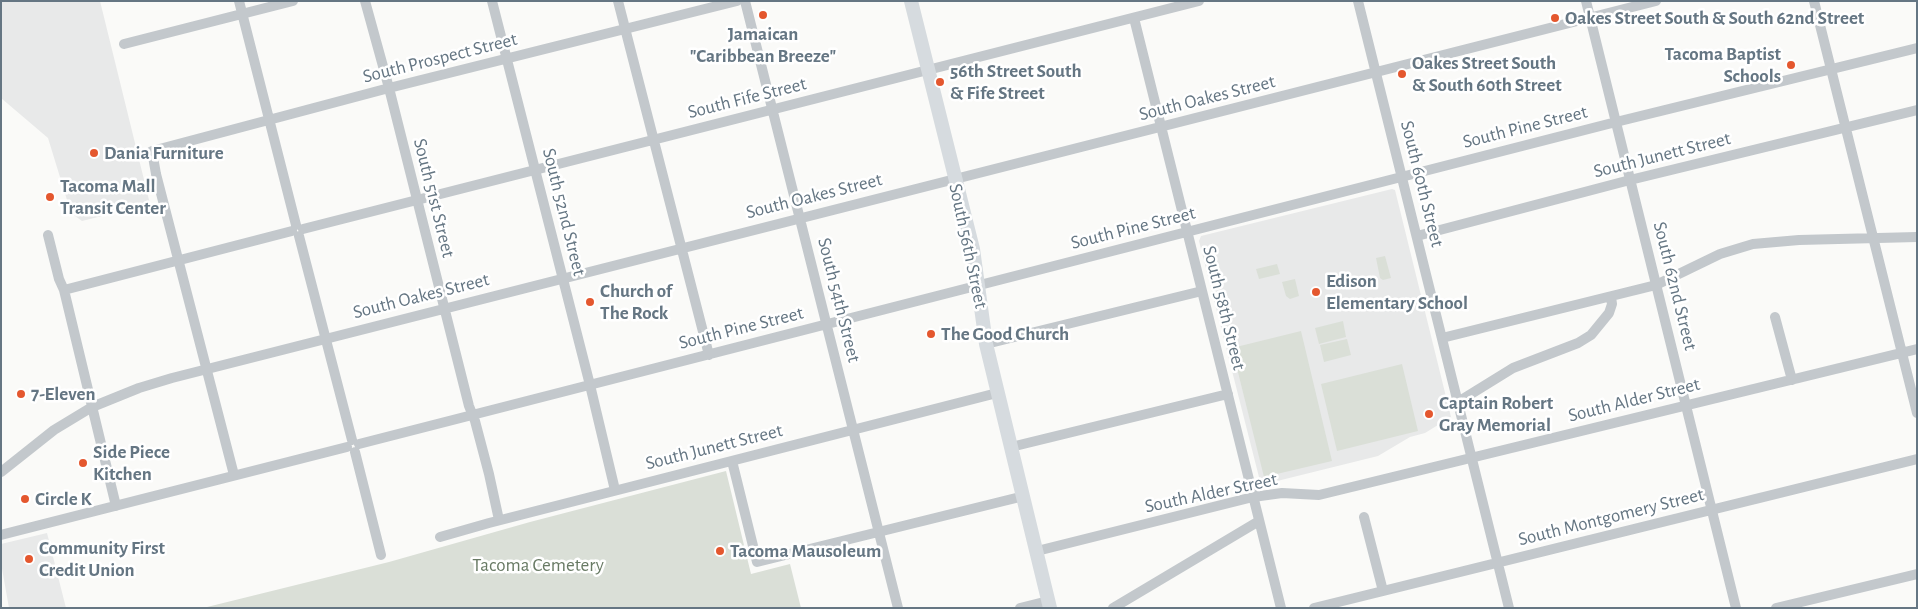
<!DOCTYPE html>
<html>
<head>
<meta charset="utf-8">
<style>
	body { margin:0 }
	#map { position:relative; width:1918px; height:609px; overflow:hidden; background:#fafaf8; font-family:"Alegreya Sans",sans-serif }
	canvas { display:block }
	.frame { position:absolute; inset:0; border:2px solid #657683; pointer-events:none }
</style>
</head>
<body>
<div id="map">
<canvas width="1918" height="609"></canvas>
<div class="frame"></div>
</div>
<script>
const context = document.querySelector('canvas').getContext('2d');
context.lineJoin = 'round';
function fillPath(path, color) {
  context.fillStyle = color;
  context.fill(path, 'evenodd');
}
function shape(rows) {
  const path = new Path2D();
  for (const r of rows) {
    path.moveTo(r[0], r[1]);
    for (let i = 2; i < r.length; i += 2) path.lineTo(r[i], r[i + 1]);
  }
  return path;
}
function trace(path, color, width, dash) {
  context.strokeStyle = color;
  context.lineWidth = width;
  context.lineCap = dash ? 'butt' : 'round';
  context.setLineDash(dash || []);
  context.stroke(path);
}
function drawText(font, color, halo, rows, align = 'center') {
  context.font = font + ' "Alegreya Sans",sans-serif';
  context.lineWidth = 5;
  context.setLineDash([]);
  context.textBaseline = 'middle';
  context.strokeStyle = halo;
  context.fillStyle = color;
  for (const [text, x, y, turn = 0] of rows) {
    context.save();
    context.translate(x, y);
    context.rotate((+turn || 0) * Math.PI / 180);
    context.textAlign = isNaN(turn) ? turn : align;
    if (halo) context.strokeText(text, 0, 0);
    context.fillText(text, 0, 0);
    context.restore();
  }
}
fillPath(shape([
	[1,1,100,1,150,204,82,221,71,213,48,138,1,98],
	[1392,189,1395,190,1451,417,1425,433,1410,437,1378,456,1261,485,1199,241,1201,236],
	[47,533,66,608,9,608,1,563,1,544]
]), '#e8e9e9');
fillPath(shape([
	[1385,256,1391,278,1383,280,1380,278,1376,258],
	[1277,264,1280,274,1259,279,1256,269],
	[1295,279,1299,296,1290,299,1286,296,1282,282],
	[1343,321,1346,337,1319,344,1315,328],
	[1301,331,1332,461,1264,477,1232,348],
	[1347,339,1351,355,1324,362,1320,345],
	[1402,364,1418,431,1337,451,1321,384],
	[726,471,751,574,790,564,801,608,203,608,389,562,530,522]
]), '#dadfd7');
trace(shape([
	[239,1,296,225],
	[365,1,389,88,469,406,475,421,489,474,499,520],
	[492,1,590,385,615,490],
	[618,1,709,355],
	[745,1,898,608],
	[1358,1,1509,608],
	[1586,1,1736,608],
	[1814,1,1917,413],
	[1134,18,1281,608],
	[124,44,293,1],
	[303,229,1199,1],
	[48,235,59,279,64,290,116,506],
	[299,236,352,440],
	[1417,236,1630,180,1917,110],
	[64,290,292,231],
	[1775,317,1792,380],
	[1442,338,1656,285,1720,254,1753,244,1799,240,1917,237],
	[986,344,1202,291],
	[1458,402,1513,368,1578,343,1591,335,1609,313,1612,304,1611,297],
	[359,444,1616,122,1917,48],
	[1011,447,1228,394],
	[355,452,381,555],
	[732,461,757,562,1024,496],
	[1,472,54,430,92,407,139,388,172,378,1656,1],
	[234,475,156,174,152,151,389,88,737,1],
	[1364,517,1383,591],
	[1,535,347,447],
	[440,537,489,523,997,393],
	[1037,551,1253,497,1282,493,1319,495,1917,349],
	[1020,608,1048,601],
	[1113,608,1259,521],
	[1314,608,1917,459],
	[1776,608,1917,574]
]), '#c3c8cc', 10);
trace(shape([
	[911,1,973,249,986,344,1050,608]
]), '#d6dbdf', 14);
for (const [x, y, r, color] of [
	[763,15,5,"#e4572e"],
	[1555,18,5,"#e4572e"],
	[1791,65,5,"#e4572e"],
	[1402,74,5,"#e4572e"],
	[940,82,5,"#e4572e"],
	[94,153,5,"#e4572e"],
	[50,197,5,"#e4572e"],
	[1316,292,5,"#e4572e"],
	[590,302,5,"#e4572e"],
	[931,334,5,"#e4572e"],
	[21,394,5,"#e4572e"],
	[1429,414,5,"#e4572e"],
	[83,463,5,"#e4572e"],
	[25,499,5,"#e4572e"],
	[720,551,5,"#e4572e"],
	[29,559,5,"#e4572e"]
]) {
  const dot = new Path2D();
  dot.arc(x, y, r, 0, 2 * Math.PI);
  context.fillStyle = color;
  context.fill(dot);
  trace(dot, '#fff', 2);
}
drawText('bold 19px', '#657683', '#fff', [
	["Oakes Street South & South 62nd Street",1565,18],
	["Jamaican",763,34,"center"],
	["\"Caribbean Breeze\"",763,56,"center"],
	["Tacoma Baptist",1781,54,"right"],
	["Schools",1781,76,"right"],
	["Oakes Street South",1412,63],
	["& South 60th Street",1412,85],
	["56th Street South",950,71],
	["& Fife Street",950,93],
	["Dania Furniture",104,153],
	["Tacoma Mall",60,186],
	["Transit Center",60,208],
	["Edison",1326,281],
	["Elementary School",1326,303],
	["Church of",600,291],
	["The Rock",600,313],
	["The Good Church",941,334],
	["7-Eleven",31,394],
	["Captain Robert",1439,403],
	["Gray Memorial",1439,425],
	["Side Piece",93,452],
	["Kitchen",93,474],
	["Circle K",35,499],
	["Community First",39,548],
	["Credit Union",39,570],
	["Tacoma Mausoleum",730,551]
], 'left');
drawText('19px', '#657683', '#fff', [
	["South Prospect Street",440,58,-14],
	["South Fife Street",747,98,-14],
	["South Oakes Street",1207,98,-14],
	["South Pine Street",1525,127,-14],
	["South Junett Street",1662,155,-14],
	["South 60th Street",1422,184,76],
	["South Oakes Street",814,196,-14],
	["South 51st Street",434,198,76],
	["South 52nd Street",564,212,76],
	["South Pine Street",1133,228,-14],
	["South 56th Street",968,246,78],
	["South 62nd Street",1675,286,76],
	["South Oakes Street",421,296,-14],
	["South 54th Street",839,300,76],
	["South 58th Street",1224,308,76],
	["South Pine Street",741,328,-14],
	["South Alder Street",1634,400,-14],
	["South Junett Street",714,447,-14],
	["South Alder Street",1211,493,-12],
	["South Montgomery Street",1611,517,-14]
]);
drawText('19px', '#687a64', '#fff', [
	["Tacoma Cemetery",538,565]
]);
</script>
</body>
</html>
